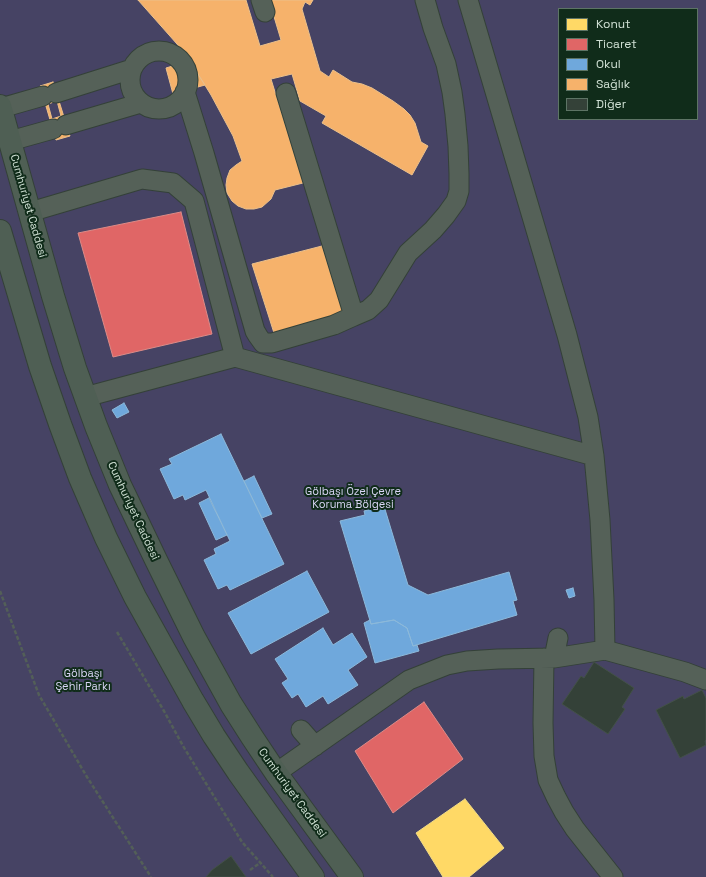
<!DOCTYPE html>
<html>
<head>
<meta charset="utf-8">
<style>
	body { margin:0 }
	#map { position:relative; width:706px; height:877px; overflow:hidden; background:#16261c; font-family:"Space Grotesk",sans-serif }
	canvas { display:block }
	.legend { position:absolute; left:558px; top:8px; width:140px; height:112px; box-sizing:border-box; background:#102c1a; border:1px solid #5d7465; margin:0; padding:5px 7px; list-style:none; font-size:12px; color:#d1e1d5 }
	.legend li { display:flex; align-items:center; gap:8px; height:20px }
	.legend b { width:20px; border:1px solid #5d7465 }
</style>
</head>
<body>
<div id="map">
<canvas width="706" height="877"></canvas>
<ul class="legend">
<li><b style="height:11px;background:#ffd966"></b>Konut</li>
<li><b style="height:11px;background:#e06666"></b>Ticaret</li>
<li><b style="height:11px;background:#6fa8dc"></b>Okul</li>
<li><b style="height:11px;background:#f6b26b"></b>Sağlık</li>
<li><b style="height:11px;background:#344138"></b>Diğer</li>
</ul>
</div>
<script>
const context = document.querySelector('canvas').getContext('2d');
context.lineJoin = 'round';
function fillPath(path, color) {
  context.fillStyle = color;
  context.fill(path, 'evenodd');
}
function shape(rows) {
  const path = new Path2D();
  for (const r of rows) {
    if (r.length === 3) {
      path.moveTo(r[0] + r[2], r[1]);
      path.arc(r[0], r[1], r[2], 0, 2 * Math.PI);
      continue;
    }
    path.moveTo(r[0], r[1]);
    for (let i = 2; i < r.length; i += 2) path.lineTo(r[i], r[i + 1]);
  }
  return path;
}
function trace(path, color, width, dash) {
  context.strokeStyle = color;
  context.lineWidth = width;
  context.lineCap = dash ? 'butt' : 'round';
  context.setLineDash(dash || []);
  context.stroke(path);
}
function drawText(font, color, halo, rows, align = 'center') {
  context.font = font + ' "Space Grotesk",sans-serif';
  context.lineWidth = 4;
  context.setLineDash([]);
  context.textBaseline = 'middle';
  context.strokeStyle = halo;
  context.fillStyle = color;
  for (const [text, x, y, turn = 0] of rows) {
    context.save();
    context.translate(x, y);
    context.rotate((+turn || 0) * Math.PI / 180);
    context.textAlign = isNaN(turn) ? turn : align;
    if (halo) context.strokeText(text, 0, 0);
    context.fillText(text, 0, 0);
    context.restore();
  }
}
fillPath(shape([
	[0,0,706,0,706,877,0,877],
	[559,9,697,9,697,119,559,119]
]), '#464364');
const homes = shape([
	[465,799,504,848,469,877,443,877,416,833,465,799]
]);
fillPath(homes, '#ffd966');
trace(homes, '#f1db87', 1);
const shops = shape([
	[181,212,212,334,113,357,78,233,181,212],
	[424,702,463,759,393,813,355,751,424,702]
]);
fillPath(shops, '#e06666');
trace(shops, '#dc8b87', 1);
const schools = shape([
	[124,403,129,412,117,418,112,410,124,403],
	[221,434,284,564,230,590,227,585,218,589,204,560,216,554,214,549,230,541,206,490,185,500,183,495,174,499,160,469,172,464,169,459,221,434],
	[254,476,272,514,262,518,244,481,254,476],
	[209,498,227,535,216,540,199,503,209,498],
	[384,506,408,585,428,595,509,572,517,600,513,601,517,615,413,646,407,628,394,620,371,624,340,521,365,515,364,511,384,506],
	[307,571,329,612,251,654,228,613,307,571],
	[573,588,575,596,569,598,566,590,573,588],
	[370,620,371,624,394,620,407,628,413,646,417,645,419,651,375,663,364,623,370,620],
	[323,628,333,645,352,633,367,657,348,670,358,685,328,704,323,696,306,707,298,694,292,698,282,683,288,679,275,659,323,628]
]);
fillPath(schools, '#6fa8dc');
trace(schools, '#8cb9da', 1);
const health = shape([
	[138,0,246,0,260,46,281,40,269,0,313,0,310,5,305,2,302,9,320,71,329,77,333,70,352,82,362,84,372,88,393,101,404,109,410,115,415,123,421,142,428,146,412,175,322,123,326,116,300,101,292,74,271,79,303,183,275,190,271,199,262,207,254,209,246,209,238,206,232,201,227,193,226,185,227,178,230,170,236,165,242,161,233,136,211,95,195,69,177,44,138,0],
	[189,61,205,85,173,94,166,68,189,61],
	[53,82,70,136,56,140,40,86,53,82],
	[57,101,61,116,52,119,48,104,57,101],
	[322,246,343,313,274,333,252,264,322,246]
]);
fillPath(health, '#f6b26b');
trace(health, '#ebc08b', 1);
const building = shape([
	[594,662,634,688,622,707,625,709,608,734,562,704,581,676,584,678,594,662],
	[702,690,706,698,706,740,705,741,706,745,680,758,656,710,683,696,684,699,702,690],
	[231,856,246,877,206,877,212,870,231,856]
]);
fillPath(building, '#344138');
trace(building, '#435148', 1);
const minor = shape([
	[261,0,265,12],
	[468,0,567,335,588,417,594,456,600,520,604,600,605,650],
	[159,80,29],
	[185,92,204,153,255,331,258,336,263,343,272,343,334,325,354,316,286,93],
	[56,93,132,69],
	[1,108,43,96],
	[66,125,141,103],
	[10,141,53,129],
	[30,212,142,179,173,183,194,201,235,357,85,397],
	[354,316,368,310,379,300,408,253,433,230,446,215,456,201,459,191,459,174,458,146,455,114,452,92,446,64,433,28,425,0],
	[235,357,594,456],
	[544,658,543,723,544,756,548,780,556,797,564,812,575,829,613,877],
	[554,658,558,638],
	[301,730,315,746],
	[276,773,409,680,447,665,467,661,498,659,554,658,605,650,685,672,706,680]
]);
const major = shape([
	[0,106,53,296,75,368,96,426,120,485,156,560,194,637,231,704,252,737,276,773,352,877],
	[0,231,40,366,60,424,80,478,106,538,135,597,193,701,214,736,238,772,313,877]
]);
trace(minor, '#344138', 21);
trace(major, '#344138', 24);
trace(shape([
	[0,591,39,695,87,777,151,877],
	[117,632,164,711,183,746,242,842,273,877],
	[250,870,260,863]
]), '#535f58', 2.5, [4, 2]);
trace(minor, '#556158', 19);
trace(major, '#4f5f54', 22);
drawText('11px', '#d1e1d5', '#102c1a', [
	["Cumhuriyet Caddesi",28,206,74],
	["Cumhuriyet Caddesi",133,511,65],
	["Cumhuriyet Caddesi",292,793,54]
]);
drawText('11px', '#d9d5f5', '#102c1a', [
	["Gölbaşı Özel Çevre",353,492],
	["Koruma Bölgesi",353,505],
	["Gölbaşı",83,674],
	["Şehir Parkı",83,687]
]);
</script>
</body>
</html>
